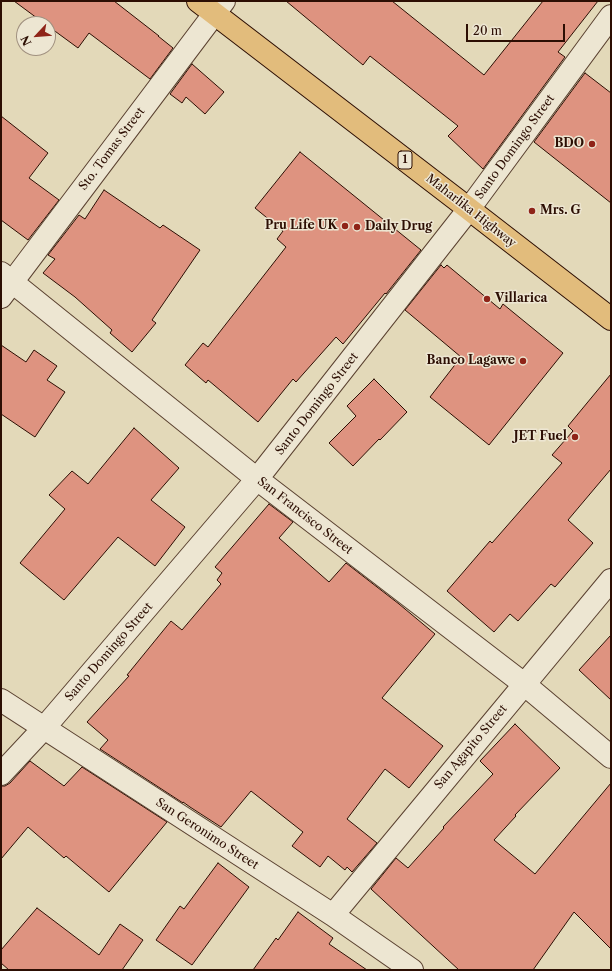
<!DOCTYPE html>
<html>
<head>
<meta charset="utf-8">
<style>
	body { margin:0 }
	#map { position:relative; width:612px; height:971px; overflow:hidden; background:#e3d9b9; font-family:"Libre Caslon Text",serif }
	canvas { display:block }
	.frame { position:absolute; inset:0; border:2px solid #2c0e03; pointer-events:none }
	.north { position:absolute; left:16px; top:16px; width:40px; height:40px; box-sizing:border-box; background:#ede6d2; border:1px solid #a0907f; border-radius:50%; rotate:244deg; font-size:11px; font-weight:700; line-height:16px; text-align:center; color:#2c0e03 }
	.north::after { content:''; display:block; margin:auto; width:14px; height:18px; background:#8f2418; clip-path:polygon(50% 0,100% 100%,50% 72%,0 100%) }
	.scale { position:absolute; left:466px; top:24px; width:99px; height:18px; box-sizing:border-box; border:2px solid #2c0e03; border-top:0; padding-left:5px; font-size:12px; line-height:14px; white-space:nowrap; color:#2c0e03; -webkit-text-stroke:3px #ede6d2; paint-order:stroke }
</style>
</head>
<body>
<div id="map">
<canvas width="612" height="971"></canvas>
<div class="frame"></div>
<div class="north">N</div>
<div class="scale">20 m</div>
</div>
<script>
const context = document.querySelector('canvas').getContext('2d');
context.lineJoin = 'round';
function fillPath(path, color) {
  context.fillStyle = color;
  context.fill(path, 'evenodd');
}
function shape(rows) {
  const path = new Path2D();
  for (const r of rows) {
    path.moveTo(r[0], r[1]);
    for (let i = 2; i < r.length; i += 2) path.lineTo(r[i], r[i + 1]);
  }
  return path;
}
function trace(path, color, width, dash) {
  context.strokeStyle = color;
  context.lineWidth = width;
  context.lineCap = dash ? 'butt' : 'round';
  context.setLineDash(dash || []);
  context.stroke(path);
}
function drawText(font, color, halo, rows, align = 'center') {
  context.font = font + ' "Libre Caslon Text",serif';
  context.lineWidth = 3;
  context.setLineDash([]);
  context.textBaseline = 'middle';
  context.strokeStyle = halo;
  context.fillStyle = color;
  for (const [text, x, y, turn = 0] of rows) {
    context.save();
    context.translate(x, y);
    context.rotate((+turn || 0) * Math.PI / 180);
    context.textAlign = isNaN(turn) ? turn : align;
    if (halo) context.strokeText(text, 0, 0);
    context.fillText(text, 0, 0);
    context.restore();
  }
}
const building = shape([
	[14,1,114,1,159,36,158,36,173,48,150,79,89,33,78,48,48,26,48,24,45,24,14,1],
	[286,1,392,1,484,75,543,1,598,1,558,52,565,57,483,169,448,136,458,126,370,56,363,65,286,1],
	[192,64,224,92,205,114,186,97,182,103,170,94,192,64],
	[585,73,611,93,611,203,534,142,585,73],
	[1,116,48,153,29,178,59,200,28,240,1,220,1,116],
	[300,152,421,250,386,294,385,293,343,344,336,337,296,382,293,379,258,422,208,380,206,383,185,365,203,343,208,347,286,247,277,239,283,231,255,208,300,152],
	[104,190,160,228,163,225,200,250,152,320,156,323,132,352,110,333,112,330,75,297,43,273,55,259,48,255,79,215,85,219,104,190],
	[441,265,444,268,447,265,500,309,503,304,563,353,489,445,430,397,461,357,405,310,441,265],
	[1,345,26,362,34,350,57,366,47,380,65,392,35,437,1,414,1,345],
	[611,374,611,469,568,520,593,543,555,587,551,584,518,621,510,614,494,632,447,591,490,541,492,543,562,463,552,455,573,431,568,426,611,374],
	[374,379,407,412,380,440,379,439,353,466,329,443,356,416,347,406,374,379],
	[134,428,179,468,151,500,185,527,155,566,118,537,64,600,20,563,65,509,49,495,72,471,88,484,134,428],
	[269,504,293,522,279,538,329,582,346,563,399,604,435,634,382,698,443,746,409,788,385,769,347,819,377,843,352,872,347,867,345,870,328,856,320,867,292,846,303,832,251,791,221,827,190,807,183,802,183,803,100,749,108,740,87,722,129,676,127,675,171,621,182,630,221,584,217,580,222,573,215,567,269,504],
	[611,635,611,700,579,670,611,635],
	[515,724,560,768,515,815,516,816,494,840,535,874,611,783,611,949,574,912,533,970,459,970,371,889,396,858,408,868,444,828,443,827,493,774,480,761,515,724],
	[30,761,64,786,82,767,167,822,109,892,66,856,64,858,28,827,1,859,1,786,5,786,10,783,30,761],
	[218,863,249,887,192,965,156,940,180,906,184,909,218,863],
	[37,908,99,955,120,924,143,940,122,970,9,970,1,963,1,950,37,908],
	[298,912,333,938,329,944,367,970,253,970,276,938,278,940,298,912]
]);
fillPath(building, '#de9380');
trace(building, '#2c0e03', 1);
const minor = shape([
	[1,273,257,479,524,684,611,757],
	[1,297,224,1],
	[1,700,333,915,412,970],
	[1,774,44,728,257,479,469,209,611,16],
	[333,915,611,580]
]);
const highway = shape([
	[198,1,469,209,611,319]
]);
trace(minor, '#5a4130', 24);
trace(highway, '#2c0e03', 24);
trace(minor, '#ede6d2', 22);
trace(highway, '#e2bc7c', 22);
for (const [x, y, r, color] of [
	[592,144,4,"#8f2418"],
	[532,211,4,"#8f2418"],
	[345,226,4,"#8f2418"],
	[357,227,4,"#8f2418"],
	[487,299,4,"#8f2418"],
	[523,361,4,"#8f2418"],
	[575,437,4,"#8f2418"]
]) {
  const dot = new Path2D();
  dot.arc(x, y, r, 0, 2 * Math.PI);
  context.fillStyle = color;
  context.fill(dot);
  trace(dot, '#ede6d2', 1.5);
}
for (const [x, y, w] of [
	[405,160,14]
]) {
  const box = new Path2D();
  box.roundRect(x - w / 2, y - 9, w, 18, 3);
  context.fillStyle = '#ede6d2';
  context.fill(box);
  trace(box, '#2c0e03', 1);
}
drawText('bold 11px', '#2c0e03', null, [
	["1",405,160]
]);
drawText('bold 12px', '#2c0e03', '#ede6d2', [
	["BDO",584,144],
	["Mrs. G",540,211,"left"],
	["Pru Life UK",337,226],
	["Daily Drug",365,227,"left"],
	["Villarica",495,299,"left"],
	["Banco Lagawe",515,361],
	["JET Fuel",567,437]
], 'right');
drawText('12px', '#2c0e03', '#ede6d2', [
	["Santo Domingo Street",515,147,-54],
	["Sto. Tomas Street",112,149,-53],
	["Maharlika Highway",471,211,38],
	["Santo Domingo Street",317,404,-52],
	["San Francisco Street",305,516,38],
	["Santo Domingo Street",109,652,-49],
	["San Agapito Street",471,747,-50],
	["San Geronimo Street",207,834,33]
]);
</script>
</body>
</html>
